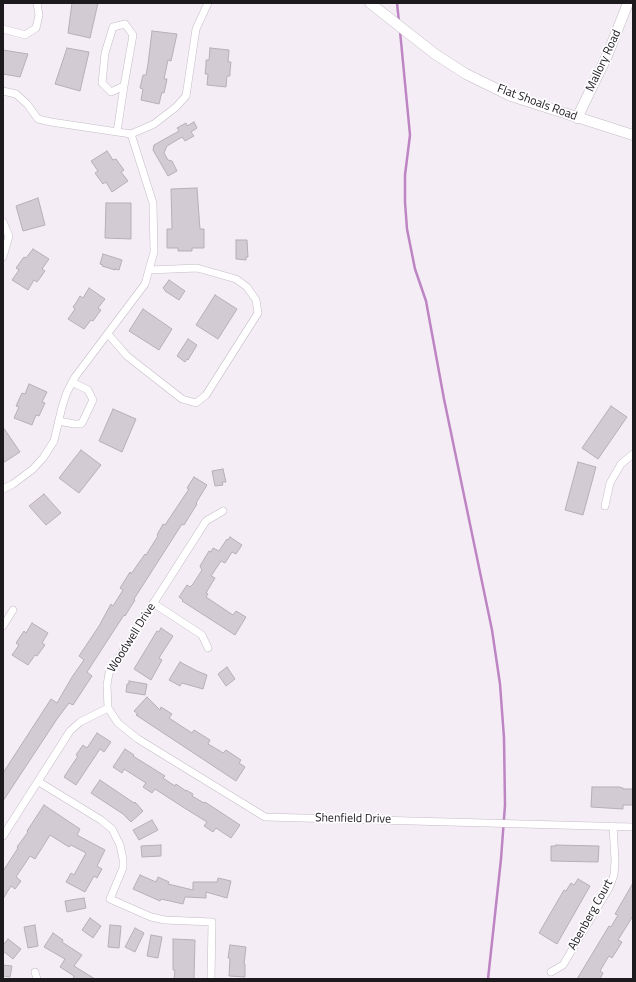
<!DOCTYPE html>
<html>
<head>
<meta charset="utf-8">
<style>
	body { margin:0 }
	#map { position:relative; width:636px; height:982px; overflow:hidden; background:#f5edf6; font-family:"Titillium Web",sans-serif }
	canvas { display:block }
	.frame { position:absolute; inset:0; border:4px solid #1d1a1d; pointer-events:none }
</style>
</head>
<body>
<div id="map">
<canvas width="636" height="982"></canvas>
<div class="frame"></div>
</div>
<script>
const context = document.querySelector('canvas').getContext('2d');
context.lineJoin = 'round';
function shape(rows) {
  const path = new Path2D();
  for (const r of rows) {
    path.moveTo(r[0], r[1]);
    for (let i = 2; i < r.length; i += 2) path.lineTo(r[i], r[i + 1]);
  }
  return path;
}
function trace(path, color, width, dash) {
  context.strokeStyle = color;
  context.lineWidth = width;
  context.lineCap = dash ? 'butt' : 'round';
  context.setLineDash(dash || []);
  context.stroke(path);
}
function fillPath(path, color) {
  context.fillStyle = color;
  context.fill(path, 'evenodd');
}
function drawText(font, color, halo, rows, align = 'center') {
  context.font = font + ' "Titillium Web",sans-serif';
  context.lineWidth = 3.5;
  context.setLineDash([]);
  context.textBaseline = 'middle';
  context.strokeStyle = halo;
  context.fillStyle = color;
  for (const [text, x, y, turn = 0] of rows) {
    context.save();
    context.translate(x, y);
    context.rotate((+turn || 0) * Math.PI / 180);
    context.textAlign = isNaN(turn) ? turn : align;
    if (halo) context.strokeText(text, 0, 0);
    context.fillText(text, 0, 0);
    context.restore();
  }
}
trace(shape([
	[397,3,399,22],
	[400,31,410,135,405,175,405,202,407,229,415,269,426,301,444,399,492,630,500,684,504,738,505,805,501,859,488,979]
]), '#bd85c3', 2.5);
const building = shape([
	[72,3,98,3,90,38,68,33,72,3],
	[152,31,177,34,171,61,168,60,164,79,167,79,166,84,164,93,162,92,159,104,141,100,143,89,140,88,143,75,146,75,148,64,152,31],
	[67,48,89,52,80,91,55,84,67,48],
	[210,48,229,50,228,62,231,62,230,71,230,76,227,76,226,87,207,85,208,74,205,74,206,65,206,60,209,60,210,48],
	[3,50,28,54,20,77,3,74,3,50],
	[194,122,197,128,191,132,194,136,185,141,182,137,167,146,164,153,168,160,172,161,177,171,168,176,153,150,154,145,179,131,177,128,186,123,187,126,194,122],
	[107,151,113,160,116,159,121,166,124,170,121,172,128,181,112,192,106,182,103,184,100,180,95,173,98,171,91,161,107,151],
	[197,188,200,229,204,229,204,248,192,248,192,251,178,251,178,248,167,248,167,229,172,229,171,189,197,188],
	[38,198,45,225,23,231,16,206,38,198],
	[106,203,131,203,131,239,105,238,106,203],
	[236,240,247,240,248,257,246,257,246,260,236,259,236,240],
	[33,249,49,259,42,269,45,271,40,278,37,282,34,280,28,290,12,280,19,270,16,268,24,257,26,258,33,249],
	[103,254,122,260,119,270,115,269,115,270,102,266,103,265,100,264,103,254],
	[169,280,185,291,179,300,165,291,165,290,163,288,169,280],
	[89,288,105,299,98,308,101,310,98,314,93,321,91,320,84,329,68,319,75,309,73,307,76,303,80,296,83,298,89,288],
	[215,295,237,309,218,339,196,325,215,295],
	[143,309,172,329,159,350,129,331,143,309],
	[188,339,197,345,188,360,187,359,185,362,177,356,188,339],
	[29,384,47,392,42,402,45,403,39,416,36,415,32,425,14,418,19,407,16,406,22,393,25,394,29,384],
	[611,406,627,417,598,459,582,448,611,406],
	[113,409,136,419,122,452,99,441,113,409],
	[3,427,20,452,3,463,3,427],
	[81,450,101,465,79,493,59,478,81,450],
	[578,462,596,467,583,515,565,510,578,462],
	[223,469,226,482,222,482,223,485,215,486,212,471,223,469],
	[194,477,207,485,196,503,197,504,184,525,182,524,134,599,135,600,125,616,124,615,87,672,92,676,73,705,69,703,57,719,3,801,3,773,51,699,57,703,72,677,84,660,79,656,99,626,111,604,113,606,123,590,120,588,130,572,131,574,145,554,146,555,158,536,157,535,163,524,165,525,189,489,187,488,194,477],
	[44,494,61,513,46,525,29,506,44,494],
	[230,537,242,545,236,554,232,552,225,563,221,561,211,576,215,578,206,593,208,594,206,597,233,615,236,611,246,617,235,635,182,601,183,600,179,597,187,585,190,587,193,584,202,570,200,566,209,551,211,552,213,548,219,551,227,539,228,540,230,537],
	[32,623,48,633,42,643,45,645,37,656,35,655,28,665,12,655,19,645,16,643,24,631,26,633,32,623],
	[161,628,173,636,159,658,162,660,151,680,134,669,157,631,159,632,161,628],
	[180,662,197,671,207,675,203,689,182,683,180,686,169,680,180,662],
	[227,667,235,679,226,686,218,674,227,667],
	[129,681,147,684,145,695,126,692,127,684,129,684,129,681],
	[147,697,160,710,161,707,172,714,169,718,192,733,194,730,210,740,208,744,220,751,223,753,226,750,241,760,239,763,245,767,236,781,136,715,138,714,134,711,147,697],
	[97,733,111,742,104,752,100,749,76,785,64,777,78,756,76,755,83,745,87,748,97,733],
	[125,749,134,755,133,756,165,776,163,778,175,786,176,784,186,791,186,790,193,794,192,796,204,803,205,802,240,825,231,838,216,828,213,832,204,826,207,822,186,809,155,789,152,793,143,787,146,783,124,769,122,773,113,767,125,749],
	[100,780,134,803,135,802,143,811,131,822,123,814,91,793,100,780],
	[592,787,619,787,623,788,623,789,633,789,633,805,623,805,623,809,591,807,592,787],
	[44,805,80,829,77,835,105,850,97,866,102,869,97,878,94,876,85,892,66,882,71,873,74,875,86,853,71,845,69,847,50,835,35,859,30,856,16,877,21,881,15,889,11,886,3,899,3,871,18,848,17,847,28,832,27,831,44,805],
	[152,820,158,830,139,840,133,830,152,820],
	[161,845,161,856,142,857,141,846,161,845],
	[556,845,599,846,598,862,551,861,551,846,556,846,556,845],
	[140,875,156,882,158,877,169,882,168,884,193,890,193,882,217,882,218,878,231,881,227,898,206,892,206,898,185,897,183,904,161,899,160,901,133,889,140,875],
	[578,879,590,886,557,944,539,933,564,890,566,891,571,883,574,885,578,879],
	[633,883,633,916,618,940,622,942,612,958,609,956,607,959,600,971,603,973,600,979,577,979,609,926,611,927,618,915,615,914,633,883],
	[84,898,86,908,67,912,65,901,84,898],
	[90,918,101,926,93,938,82,930,90,918],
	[35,925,38,946,28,948,24,927,35,925],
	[110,925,121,926,119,948,108,947,110,925],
	[135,928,144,933,135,952,125,947,135,928],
	[53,933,63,940,62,942,82,955,74,966,95,979,73,979,74,976,60,967,65,959,44,947,53,933],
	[151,935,162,937,158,958,147,956,151,935],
	[8,939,21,949,13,959,3,951,3,945,8,939],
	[173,939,195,940,194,979,174,979,175,970,173,970,173,939],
	[230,945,246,947,244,964,245,964,245,977,229,976,230,958,228,958,230,945],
	[3,965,12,966,10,977,3,976,3,965]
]);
fillPath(building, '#d3cbd3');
trace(building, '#b6afb7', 1);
const street = shape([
	[125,24,133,35,124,86,111,92,102,83,105,53,113,27,125,24],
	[3,29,25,35,36,28,39,15,37,3],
	[3,91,16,94,27,104,38,119,51,122,131,134,154,124,176,107,186,96,196,29,208,3],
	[117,132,124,86],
	[3,222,9,236,3,257],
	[108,334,127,356,182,399,196,403,206,395,258,313,256,300,247,287,236,279,197,268,149,270],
	[59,421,74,424,81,424,83,421,93,400,88,390,72,382],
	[3,489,13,484,33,469,43,458,54,441,62,407,67,392,75,377,145,284,154,252,153,203,131,134],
	[605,506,610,483,621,464,633,454],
	[153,603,202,635,208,648],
	[3,626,13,610],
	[108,708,118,723,138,739,265,817,633,827],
	[39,782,101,820,112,829,120,845,123,859,123,868,110,899,151,917,165,920,212,922,211,979],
	[3,836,70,731,80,722,108,708,107,685,109,673,206,521,223,511],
	[35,972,37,979],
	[551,972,563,965,609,888,614,875,615,861,613,826]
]);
const secondary = shape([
	[370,3,435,54,466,74,511,96,633,135],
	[577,118,607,56,628,3]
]);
trace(street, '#c3bcc4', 8);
trace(secondary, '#c3bcc4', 11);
trace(street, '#fff', 7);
trace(secondary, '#fff', 10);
drawText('12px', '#1d1a1d', '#fefdff', [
	["Mallory Road",604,61,-65],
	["Flat Shoals Road",537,103,20],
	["Woodwell Drive",132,638,-58],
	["Shenfield Drive",353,819,1],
	["Abenberg Court",591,915,-61]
]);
</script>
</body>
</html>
